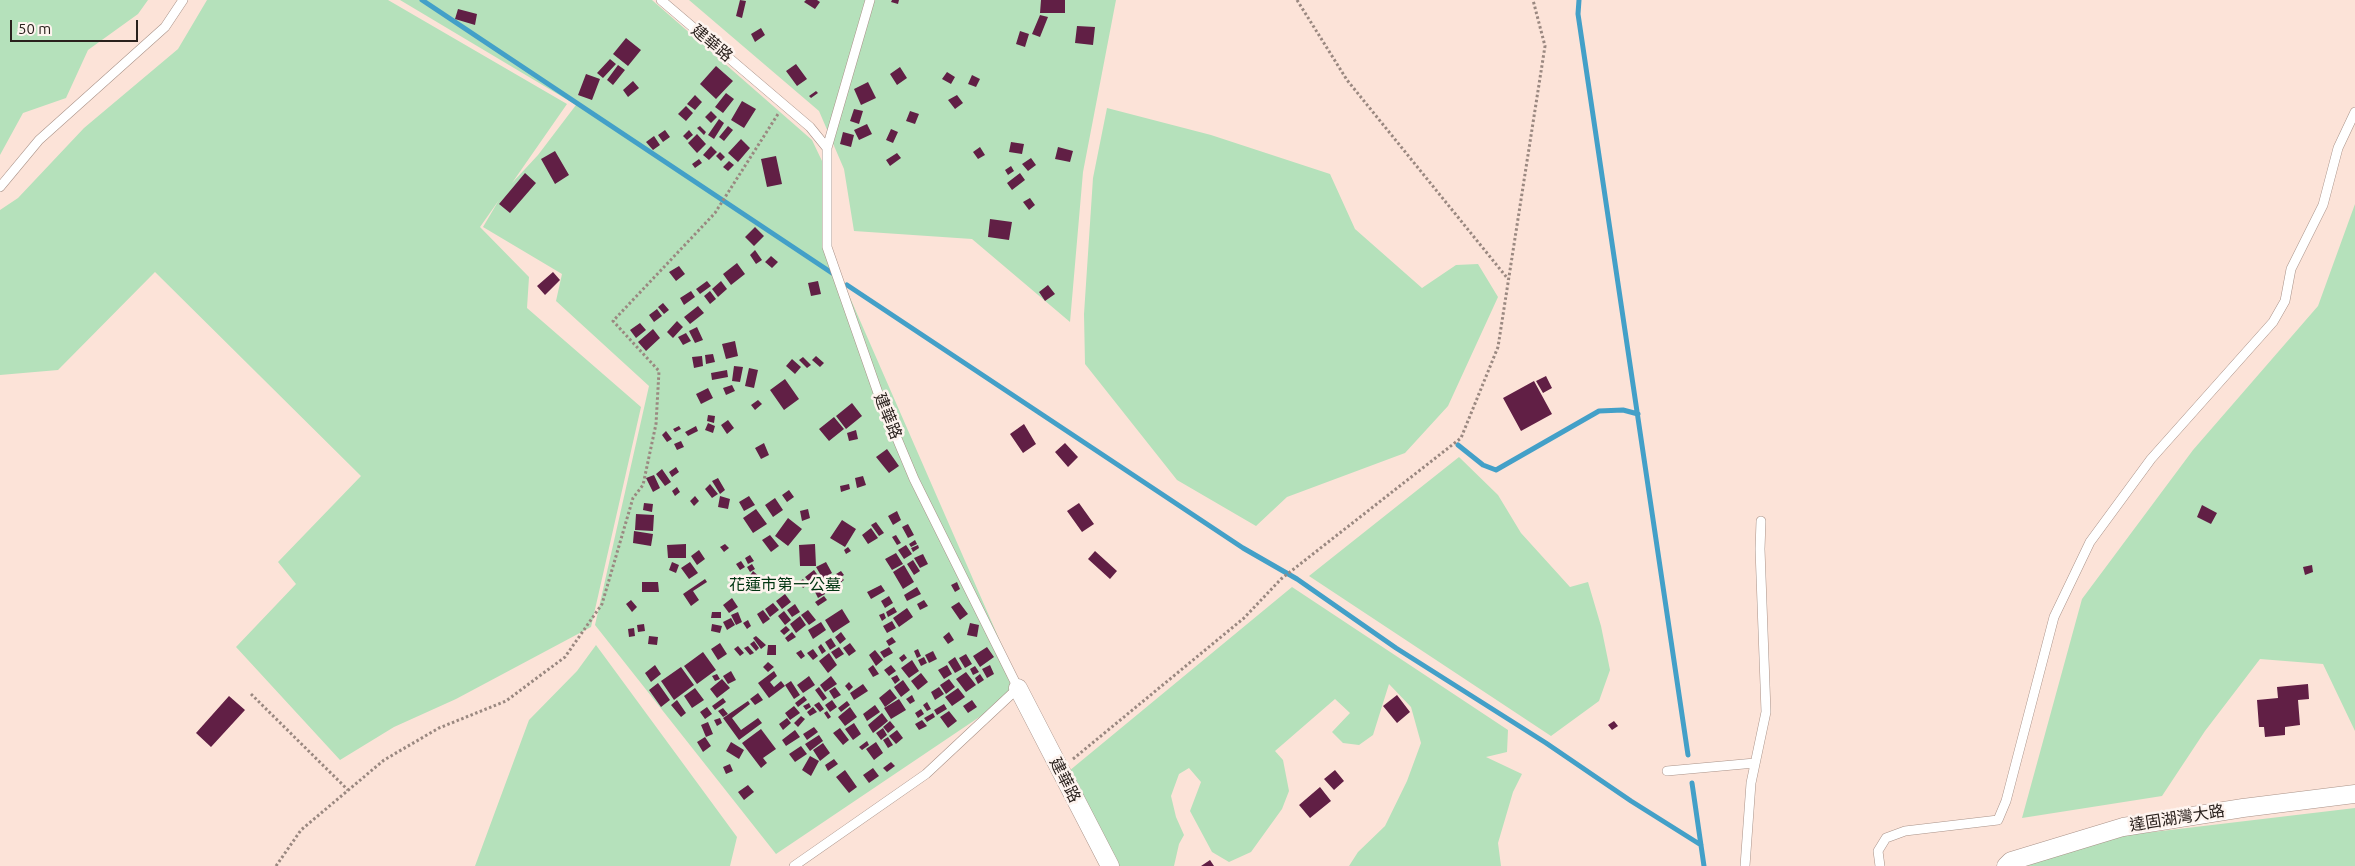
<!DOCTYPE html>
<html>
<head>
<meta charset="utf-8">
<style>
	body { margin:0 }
	#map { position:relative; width:2355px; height:866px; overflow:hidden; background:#fce3d8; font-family:Ubuntu,sans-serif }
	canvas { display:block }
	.scale { position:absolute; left:10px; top:20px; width:128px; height:22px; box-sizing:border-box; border:2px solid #2a211d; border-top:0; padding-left:6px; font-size:15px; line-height:18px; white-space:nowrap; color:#2a211d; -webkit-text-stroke:4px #fef4ef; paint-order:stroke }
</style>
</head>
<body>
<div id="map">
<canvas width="2355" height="866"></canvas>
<div class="scale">50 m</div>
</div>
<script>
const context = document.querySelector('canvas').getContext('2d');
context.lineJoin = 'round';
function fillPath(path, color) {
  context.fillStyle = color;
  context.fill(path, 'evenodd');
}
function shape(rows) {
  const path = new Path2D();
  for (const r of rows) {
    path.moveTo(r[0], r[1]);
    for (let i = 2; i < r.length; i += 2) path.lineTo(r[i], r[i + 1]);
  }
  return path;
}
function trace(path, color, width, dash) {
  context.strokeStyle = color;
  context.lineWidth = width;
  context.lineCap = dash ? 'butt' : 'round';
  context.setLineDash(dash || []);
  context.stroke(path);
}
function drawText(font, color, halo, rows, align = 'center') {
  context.font = font + ' Ubuntu,"Noto Sans TC",sans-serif';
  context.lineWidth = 5;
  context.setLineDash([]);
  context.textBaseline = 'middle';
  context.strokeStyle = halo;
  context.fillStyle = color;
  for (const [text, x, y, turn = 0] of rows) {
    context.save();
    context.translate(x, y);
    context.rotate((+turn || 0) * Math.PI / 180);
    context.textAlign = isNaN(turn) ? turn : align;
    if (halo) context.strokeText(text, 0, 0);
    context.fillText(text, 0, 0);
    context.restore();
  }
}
fillPath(shape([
	[0,0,148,0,138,14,88,50,66,98,23,113,0,155],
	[207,0,388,0,567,104,512,183,538,155,576,105,400,0,652,0,812,140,822,161,823,191,830,263,834,261,1021,689,776,854,595,625,649,386,556,301,562,274,483,227,499,200,480,227,529,277,527,308,641,407,591,627,456,699,394,727,340,760,236,647,296,584,278,562,361,476,155,272,58,370,0,375,0,210,18,198,84,128,178,49],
	[689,0,1116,0,1083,172,1070,322,972,239,854,231,844,169,819,111],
	[1107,108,1211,135,1330,174,1355,229,1422,288,1456,265,1478,264,1498,297,1448,406,1405,453,1287,497,1256,526,1177,480,1085,364,1084,314,1093,178],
	[2355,204,2355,731,2323,664,2260,659,2205,731,2162,796,2022,818,2082,599,2193,450,2318,306],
	[1459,457,1498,495,1521,533,1570,587,1588,582,1601,626,1610,670,1599,701,1551,736,1309,576],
	[1292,587,1508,730,1507,752,1486,757,1522,774,1513,792,1498,843,1501,866,1349,866,1358,852,1385,826,1407,781,1421,743,1411,707,1389,684,1373,735,1359,745,1343,743,1332,732,1350,713,1335,699,1275,751,1283,760,1289,791,1282,809,1251,852,1229,862,1212,852,1190,811,1201,782,1189,768,1179,774,1171,796,1176,817,1184,835,1179,844,1174,866,1119,866,1069,771],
	[596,645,737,837,730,866,475,866,529,720,577,671],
	[2355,808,2355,866,2017,866,2128,835]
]), '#b5e1bb');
trace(shape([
	[422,0,832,273],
	[1579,0,1578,14,1688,755],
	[847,285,1243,548,1297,579,1396,648,1546,743,1631,801,1701,845],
	[1458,445,1483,465,1496,470,1599,411,1623,410,1638,414],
	[1692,783,1704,866]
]), '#43a0c8', 5);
fillPath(shape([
	[740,0,746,1,742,18,736,16],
	[806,0,817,0,820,2,815,9,804,2],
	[892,0,899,0,898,4,891,2],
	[1041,0,1065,0,1065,13,1040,13],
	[458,9,477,14,475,25,455,19],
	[1040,15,1048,17,1040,37,1032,34],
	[1077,26,1095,27,1093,45,1075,43],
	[761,28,765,35,755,42,751,34],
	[1020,31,1029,34,1025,47,1016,44],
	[626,38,641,50,628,66,613,54],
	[610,59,616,64,603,78,597,73],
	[796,64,807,79,797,86,786,71],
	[618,65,625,70,613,85,607,80],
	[716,66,733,81,716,99,700,84],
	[900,67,907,78,897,85,890,74],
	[947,72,955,77,951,84,942,79],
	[586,74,600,79,592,100,578,95],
	[972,75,980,79,976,87,968,84],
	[633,81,639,88,628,97,623,90],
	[868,82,876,98,861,105,854,89],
	[816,91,818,93,811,98,809,96],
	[726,93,734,99,723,113,715,107],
	[695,95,702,102,695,110,687,104],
	[957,95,963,103,955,109,948,100],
	[742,101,756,109,744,128,731,120],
	[686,106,693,113,686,121,678,114],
	[854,109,863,111,859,124,850,121],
	[711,111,717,117,711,123,705,117],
	[910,111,919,114,915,124,906,121],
	[719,119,724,123,714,139,708,135],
	[867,124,872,134,859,140,854,130],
	[700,126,706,132,704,135,697,128],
	[728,126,733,130,724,141,719,137],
	[891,129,898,132,893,143,886,140],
	[665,130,670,137,663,142,658,135],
	[689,130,693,135,687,140,683,136],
	[843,132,854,135,851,147,840,144],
	[697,134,706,144,697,153,688,143],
	[654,136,660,145,653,150,646,142],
	[741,139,750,148,738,162,728,153],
	[1011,142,1024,144,1022,154,1009,152],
	[711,146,717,152,709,160,703,155],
	[980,147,985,155,978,159,973,152],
	[1058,147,1073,151,1070,162,1055,159],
	[555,151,569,175,555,184,541,159],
	[720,152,725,157,721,161,716,156],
	[897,153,901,158,890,166,886,160],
	[776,156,782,184,767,187,761,159],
	[1031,158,1036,165,1028,171,1022,164],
	[699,159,702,163,695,168,692,164],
	[729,161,734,165,728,171,723,167],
	[1011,166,1014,171,1008,175,1005,170],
	[525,173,536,183,510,213,499,204],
	[1020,173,1025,180,1012,190,1007,183],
	[1030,198,1035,205,1029,210,1023,202],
	[990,219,1012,222,1009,240,988,237],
	[755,227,764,236,754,246,745,237],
	[755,250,762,260,756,264,750,255],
	[771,256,778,262,772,268,765,262],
	[737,263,745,274,731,285,723,274],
	[679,266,685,274,676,281,669,272],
	[553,272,560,280,545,295,537,286],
	[707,281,711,286,700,294,696,289],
	[721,281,727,289,718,297,712,289],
	[818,281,821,294,811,296,808,283],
	[1048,285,1055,294,1045,301,1039,292],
	[691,291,695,297,684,305,680,298],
	[710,291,716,299,710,304,704,296],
	[663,303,669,310,664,314,658,307],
	[698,306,704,313,690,324,684,317],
	[657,309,662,316,654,322,649,315],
	[677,321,683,327,673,338,667,332],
	[640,323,646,330,636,338,630,330],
	[697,327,703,340,695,343,689,331],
	[653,329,660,338,646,351,638,342],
	[686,333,691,341,683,345,678,337],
	[735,341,738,356,726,359,722,344],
	[713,354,715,362,706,364,705,355],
	[702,356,703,366,694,368,692,357],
	[816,356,824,363,820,367,812,360],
	[803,357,811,365,807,368,799,360],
	[792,359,801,367,795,374,786,366],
	[734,366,743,367,740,382,732,381],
	[749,368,758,370,754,388,745,386],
	[727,370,728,377,712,380,711,373],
	[1546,376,1552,388,1543,393,1536,381],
	[785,379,799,399,784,410,770,390],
	[1534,381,1552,414,1521,431,1503,398],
	[732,385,735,391,726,395,723,388],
	[708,388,713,398,701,404,696,394],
	[758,400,762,404,755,410,751,405],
	[852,403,862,416,846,429,836,416],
	[708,415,715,416,714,423,707,421],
	[834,417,844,429,829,441,819,429],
	[728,420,734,428,727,434,721,425],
	[708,423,715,426,713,433,705,430],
	[1024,424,1036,444,1023,453,1010,434],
	[679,426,681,429,675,432,673,429],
	[696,426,698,431,688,436,685,432],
	[856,430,858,439,849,441,847,433],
	[666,431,672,439,667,442,662,435],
	[681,441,684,447,677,450,674,444],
	[764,443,769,455,761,459,755,448],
	[1065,443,1078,457,1068,467,1055,452],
	[887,449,899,466,889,473,876,457],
	[676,467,679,472,672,477,669,472],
	[662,469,671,482,665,486,656,474],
	[654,475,660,488,653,492,646,478],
	[863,476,866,485,857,488,855,478],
	[718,478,725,490,720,494,712,481],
	[710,484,718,494,712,498,705,489],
	[849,484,850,489,841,492,840,486],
	[677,487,680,492,675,496,672,491],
	[789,490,794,497,787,502,782,495],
	[695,496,699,501,694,506,690,501],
	[720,496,730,499,728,509,718,507],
	[749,496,755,505,744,511,739,502],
	[775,498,783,510,773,517,765,505],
	[644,503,653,504,652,512,643,510],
	[1079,503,1094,524,1082,532,1067,511],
	[2202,505,2217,513,2211,524,2197,517],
	[756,509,767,524,753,533,743,518],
	[808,509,810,518,802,521,800,511],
	[897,511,901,520,893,525,888,516],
	[636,514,654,515,653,531,635,530],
	[788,518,802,529,788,546,775,536],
	[842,520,856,529,845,547,830,538],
	[876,522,884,533,879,536,871,525],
	[908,524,914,535,908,538,902,527],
	[871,528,878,538,868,544,862,535],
	[634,531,653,534,651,546,633,543],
	[770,535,779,546,771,552,762,540],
	[896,535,901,543,897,545,892,537],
	[915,540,917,544,911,547,909,544],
	[686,544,686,558,668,558,667,545],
	[725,544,729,548,724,552,720,547],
	[815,544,816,566,800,566,799,545],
	[906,545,912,554,904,559,898,550],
	[918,545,919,548,913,552,911,548],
	[848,547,851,551,846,554,844,550],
	[699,550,705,559,697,565,691,556],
	[1095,551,1117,571,1110,579,1088,559],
	[896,553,903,564,892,570,885,559],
	[923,554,928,564,920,568,914,558],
	[750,555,754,561,748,564,745,558],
	[913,560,920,571,914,575,907,564],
	[741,561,745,567,740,570,736,564],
	[672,562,679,565,676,573,669,570],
	[690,562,698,573,689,579,681,568],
	[826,562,832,573,823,579,816,567],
	[752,564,755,569,750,572,747,567],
	[904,565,914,582,903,589,893,572],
	[2312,565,2313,572,2305,575,2303,567],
	[814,570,821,580,812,586,805,577],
	[753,571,761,578,757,583,749,577],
	[841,571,844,575,839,578,836,574],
	[831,578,835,583,842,578,844,580,832,589,827,581],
	[705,579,707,582,693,591,699,600,691,606,683,594],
	[803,579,807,585,803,588,799,582],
	[642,582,658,582,659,592,642,592],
	[957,582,960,589,955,592,951,585],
	[881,585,885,591,871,599,867,592],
	[820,586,825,594,818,598,814,590],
	[917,587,921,594,907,601,904,595],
	[785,594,791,602,782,609,776,601],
	[824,596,827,600,818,606,815,602],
	[889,596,893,603,885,608,881,601],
	[732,598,738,607,729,613,723,605],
	[631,600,637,607,632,612,626,604],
	[924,600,928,606,920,610,917,604],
	[959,602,968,614,960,620,951,607],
	[773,603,779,610,770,617,765,609],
	[795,604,800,612,792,617,787,610],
	[894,607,897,612,888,617,886,612],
	[907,608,913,617,899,627,893,618],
	[842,609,850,622,833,633,825,620],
	[763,610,770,619,763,624,757,614],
	[808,610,816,620,809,625,801,615],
	[784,611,791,620,785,625,778,616],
	[712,612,721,612,721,618,711,618],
	[738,612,742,622,736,625,731,615],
	[884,613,886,618,882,621,879,615],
	[800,616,806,625,796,633,790,624],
	[731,618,735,625,727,630,723,622],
	[748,620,751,626,747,629,743,623],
	[892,621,896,628,887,633,883,626],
	[821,622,826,630,813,639,808,630],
	[970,623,979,625,977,637,967,635],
	[644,624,645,631,638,632,637,625],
	[712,624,722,626,720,633,711,631],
	[786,626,790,630,784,635,780,631],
	[634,628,635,636,629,637,628,629],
	[792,632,796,637,788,642,785,638],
	[841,632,846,639,840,644,835,637],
	[949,632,954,640,948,644,943,637],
	[649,636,658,637,657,645,648,644],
	[756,636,766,645,761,649,753,638],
	[892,637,896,642,889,646,886,641],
	[831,638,836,646,830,650,825,642],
	[754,641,759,648,756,651,750,644],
	[720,643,727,654,718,660,711,649],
	[850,643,856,651,849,656,843,648],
	[821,644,826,651,822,654,818,647],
	[768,645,776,645,776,655,767,655],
	[738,646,744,653,740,656,734,649],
	[748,646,754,653,750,655,744,648],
	[839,647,844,654,836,659,831,652],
	[889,647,893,653,884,658,880,652],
	[987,647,994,657,980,667,973,656],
	[813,649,818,656,813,660,807,653],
	[918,649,921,656,917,658,914,651],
	[801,650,805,656,801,659,796,653],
	[875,650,883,660,876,666,869,655],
	[933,651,937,659,929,663,925,655],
	[703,652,716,670,697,684,684,666],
	[829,653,837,665,828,673,819,661],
	[904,654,907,658,902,662,899,658],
	[966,654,972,664,965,668,959,658],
	[924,657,927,663,921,666,918,660],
	[955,657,962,669,955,673,948,662],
	[912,660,919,671,909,678,901,668],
	[768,662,774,667,768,672,763,667],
	[655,665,661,674,651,682,645,673],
	[873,665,879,674,873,677,868,669],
	[891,665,896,671,889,676,884,670],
	[947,665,952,674,944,679,938,670],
	[990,665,994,674,987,678,982,669],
	[975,666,979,672,973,675,970,669],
	[681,667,694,685,674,700,661,681],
	[731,671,736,680,728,684,723,676],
	[774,671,777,676,770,682,774,687,781,681,785,686,769,698,758,683],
	[966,672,976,685,966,692,956,679],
	[921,673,928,682,918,690,911,681],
	[717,674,720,679,715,681,712,676],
	[980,674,984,680,978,684,975,678],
	[897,675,900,680,895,684,891,678],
	[809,676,815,685,803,693,797,685],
	[831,676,837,684,825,692,820,685],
	[722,679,730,688,717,698,710,689],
	[949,679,955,687,946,694,940,685],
	[903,680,910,690,901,697,894,687],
	[791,681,800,695,794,699,785,685],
	[849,682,853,687,849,691,845,686],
	[658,683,670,700,661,707,649,690],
	[863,684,868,691,854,700,850,693],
	[2308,684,2309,699,2298,700,2300,725,2285,727,2285,735,2265,737,2264,727,2259,727,2257,700,2278,698,2277,687],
	[819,687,827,698,823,701,815,690],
	[835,687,841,695,834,699,829,691],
	[939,687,944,694,935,700,931,692],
	[695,688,704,700,692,708,684,696],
	[958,688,965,697,952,706,945,697],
	[890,689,897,698,885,707,879,698],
	[758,693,763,700,755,705,750,699],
	[912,695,915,701,910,704,906,699],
	[1397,695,1410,712,1397,723,1383,706],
	[229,696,245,710,211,747,196,733],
	[804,696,807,700,798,707,795,703],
	[723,698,726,702,715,710,712,706],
	[899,699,906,710,891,719,884,708],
	[677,700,686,713,681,717,671,705],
	[832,700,837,707,830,712,825,705],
	[972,700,977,707,968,713,963,706],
	[748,701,750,704,732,718,741,730,758,718,762,723,739,740,723,718],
	[847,701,850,705,841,712,838,708],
	[819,702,824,709,820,712,814,705],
	[927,702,931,709,927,711,923,705],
	[809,703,811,707,806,710,803,706],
	[944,704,947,709,937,715,934,710],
	[875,705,880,712,867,721,863,714],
	[794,706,800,713,790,720,785,713],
	[707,707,712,714,705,719,700,712],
	[813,707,817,712,810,716,807,712],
	[850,707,857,717,845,726,838,717],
	[723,708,728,714,723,717,718,711],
	[921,709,924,714,918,718,915,713],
	[827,711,831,717,828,719,824,713],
	[949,711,957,721,948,728,940,717],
	[882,713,888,721,882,726,880,724,882,726,873,733,868,725],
	[933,713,935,717,927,722,924,718],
	[801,716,805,719,798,727,794,723],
	[720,718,722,723,717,726,714,720],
	[787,718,791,723,783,730,779,724],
	[922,720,927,726,919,730,915,724],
	[890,721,895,727,888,733,883,727],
	[1614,721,1618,726,1612,730,1608,725],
	[708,722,713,734,706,737,701,725],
	[854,723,861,734,853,740,845,729],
	[814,727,818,732,807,740,803,734],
	[840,728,849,740,843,745,833,733],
	[883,728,887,735,881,740,876,733],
	[761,729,776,749,763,758,767,763,761,768,742,743],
	[795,730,800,737,786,746,782,740],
	[897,730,903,738,896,744,889,736],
	[819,735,823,741,810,751,805,744],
	[705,737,711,746,703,752,697,742],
	[888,737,893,745,888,748,883,740],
	[867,741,869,745,862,750,859,747],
	[731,742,744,750,739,759,726,751],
	[876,742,883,753,874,760,866,749],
	[823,743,830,753,820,761,813,750],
	[801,746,807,754,795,762,789,754],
	[810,756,819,761,811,776,802,770],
	[834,759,838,764,828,771,825,765],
	[891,762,895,766,887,772,883,768],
	[730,764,733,771,726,774,723,767],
	[873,768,879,776,869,783,863,775],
	[845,770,857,787,849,793,836,777],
	[1335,770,1344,781,1334,790,1324,779],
	[748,785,754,792,744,800,738,792],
	[1320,787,1331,801,1310,818,1299,805],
	[1210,860,1214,866,1201,866]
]), '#611f45');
const lane = shape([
	[661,0,810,127,827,148,827,247,878,393,914,479,1018,688,926,774,794,866],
	[827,148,870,0],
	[0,187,39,140,165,27,183,0],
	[1667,771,1755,763],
	[1745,866,1751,783,1766,712,1760,549,1761,521],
	[1880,866,1878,851,1886,838,1905,831,1998,820,2006,801,2054,617,2090,542,2151,459,2273,322,2285,301,2291,269,2323,205,2338,148,2355,112]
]);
const street = shape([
	[1018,688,1110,866],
	[2006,866,2011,861,2123,827,2243,808,2355,794]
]);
trace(lane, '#a99288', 10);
trace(street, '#a99288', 19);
trace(shape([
	[1297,0,1347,80,1508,279],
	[251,694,348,790],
	[1073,759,1244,618,1281,579,1461,438,1498,347,1545,46,1533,0],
	[276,866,301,830,384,760,439,728,506,701,565,657,602,604,633,498,643,485,656,424,659,371,613,321,715,213,778,114]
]), '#9a8880', 3, [2.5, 2.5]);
trace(lane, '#fff', 9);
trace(street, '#fff', 18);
drawText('16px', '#2a211d', '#fef4ef', [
	["建華路",712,43,40],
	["建華路",888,416,68],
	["建華路",1065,780,63],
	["達固湖灣大路",2177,818,-9]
]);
drawText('16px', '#003511', '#fef4ef', [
	["花蓮市第一公墓",785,585]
]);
</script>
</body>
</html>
